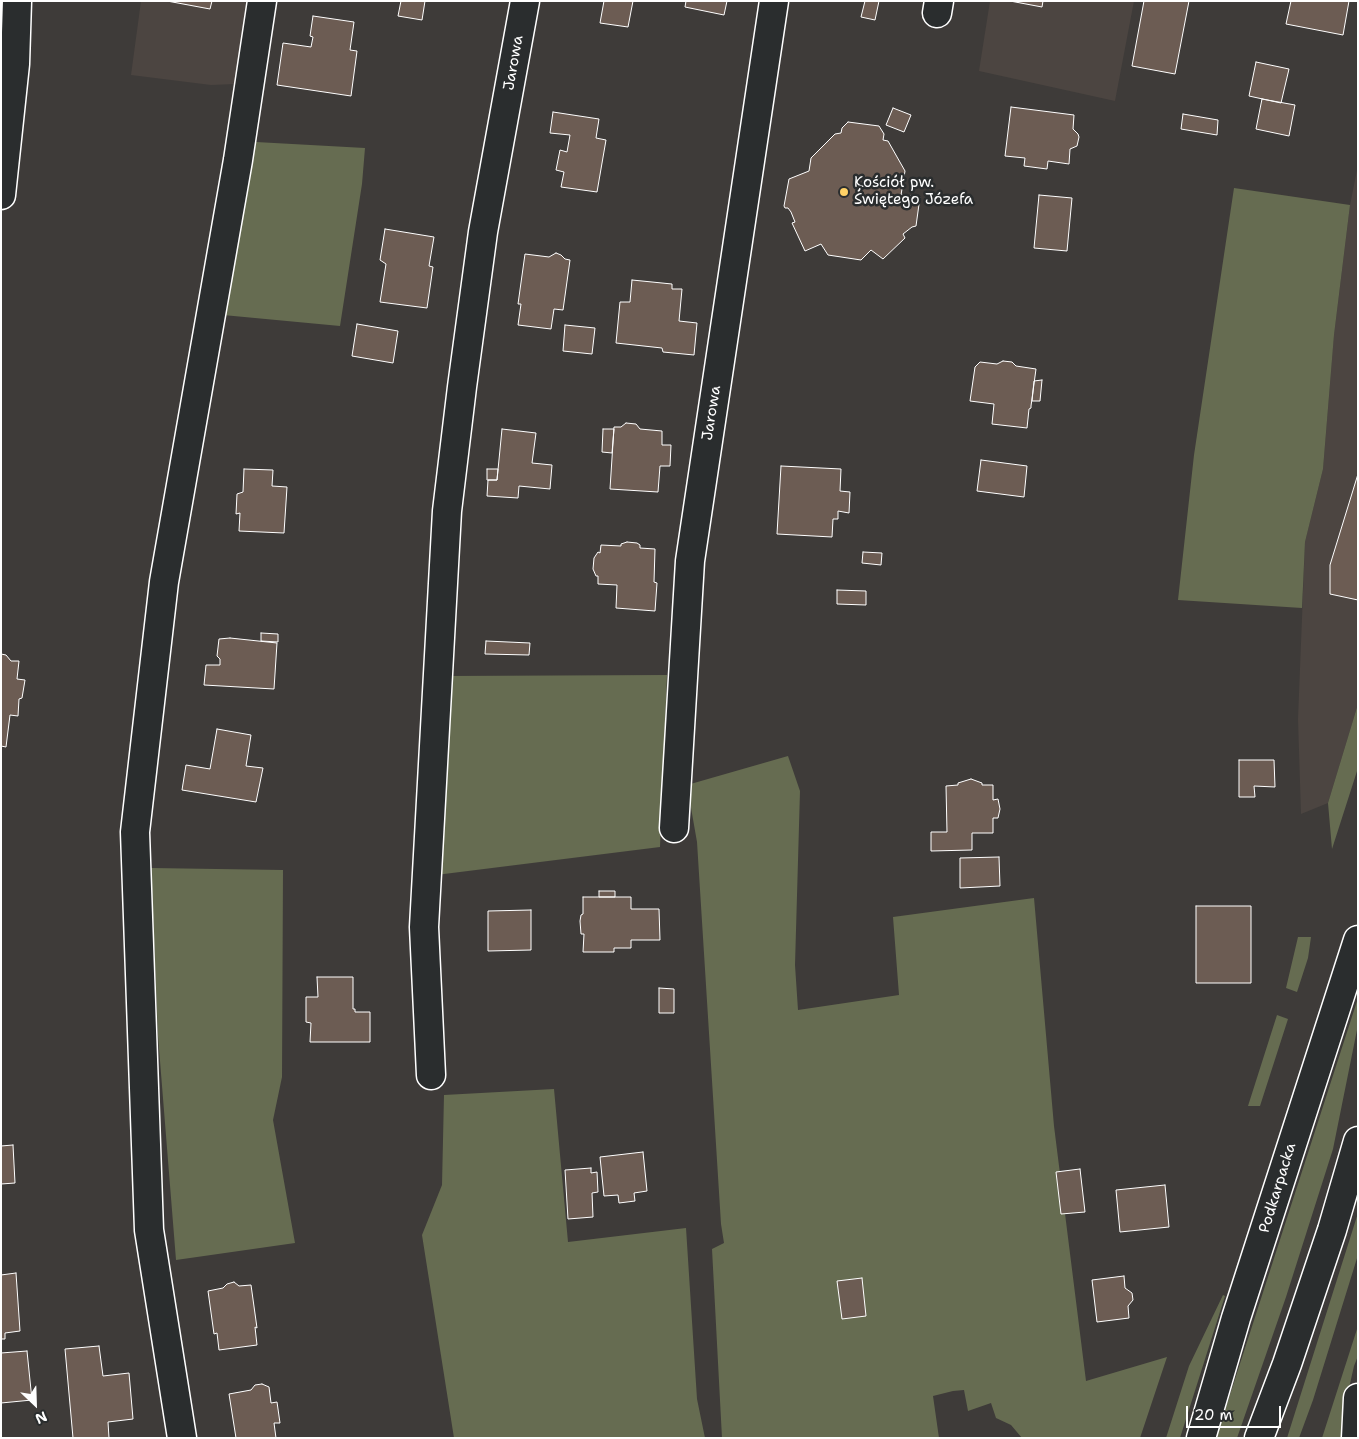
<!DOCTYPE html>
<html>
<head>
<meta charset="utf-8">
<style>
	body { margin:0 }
	#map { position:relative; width:1359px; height:1439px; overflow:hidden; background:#3e3b39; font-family:"Shantell Sans",sans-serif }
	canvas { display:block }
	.frame { position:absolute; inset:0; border:2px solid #fff; pointer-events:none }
	.north { position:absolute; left:10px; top:1379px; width:50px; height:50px; -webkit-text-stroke:4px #2a2d2e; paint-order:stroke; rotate:156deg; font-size:14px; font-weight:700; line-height:20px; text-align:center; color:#fff }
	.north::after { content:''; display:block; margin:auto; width:18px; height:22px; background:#fff; clip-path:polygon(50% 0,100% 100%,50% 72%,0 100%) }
	.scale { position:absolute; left:1186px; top:1406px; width:95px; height:22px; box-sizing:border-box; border:2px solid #fff; border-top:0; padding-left:6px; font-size:15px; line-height:18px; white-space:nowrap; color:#fff; -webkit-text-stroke:4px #2a2d2e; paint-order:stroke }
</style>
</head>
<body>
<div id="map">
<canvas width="1359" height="1439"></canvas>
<div class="frame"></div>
<div class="north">N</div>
<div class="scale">20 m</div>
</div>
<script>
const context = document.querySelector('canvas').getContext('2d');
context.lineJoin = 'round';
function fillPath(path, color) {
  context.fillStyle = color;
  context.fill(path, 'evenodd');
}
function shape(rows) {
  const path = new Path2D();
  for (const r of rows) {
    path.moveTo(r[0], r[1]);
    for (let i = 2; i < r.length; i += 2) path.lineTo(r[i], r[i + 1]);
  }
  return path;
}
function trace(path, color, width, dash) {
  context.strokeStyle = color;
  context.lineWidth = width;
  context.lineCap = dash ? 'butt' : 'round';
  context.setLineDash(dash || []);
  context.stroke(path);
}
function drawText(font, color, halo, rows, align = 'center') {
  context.font = font + ' "Shantell Sans",sans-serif';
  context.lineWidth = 5;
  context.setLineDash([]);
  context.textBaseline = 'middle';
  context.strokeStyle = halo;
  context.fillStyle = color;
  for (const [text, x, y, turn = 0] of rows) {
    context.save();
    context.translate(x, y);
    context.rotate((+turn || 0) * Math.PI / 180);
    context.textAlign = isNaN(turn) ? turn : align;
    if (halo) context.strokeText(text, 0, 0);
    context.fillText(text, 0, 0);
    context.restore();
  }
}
fillPath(shape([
	[141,1,246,1,235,84,211,85,131,75],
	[990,1,1134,1,1115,101,979,71],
	[1358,165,1358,704,1328,803,1301,814,1298,719,1305,542,1323,469,1334,335,1350,205]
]), '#4c4541');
fillPath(shape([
	[256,142,365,148,362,184,340,326,223,315],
	[1234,188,1350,205,1334,335,1323,469,1305,542,1302,608,1178,600,1194,455],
	[667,675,660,847,436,875,445,676],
	[1358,704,1358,768,1332,849,1328,803],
	[788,756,800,791,795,965,798,1010,899,995,893,917,1034,898,1054,1126,1086,1381,1167,1357,1140,1438,1022,1438,1011,1425,996,1418,991,1403,968,1411,964,1390,953,1391,933,1396,939,1438,722,1438,712,1249,724,1243,721,1224,697,842,687,785],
	[151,868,283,870,282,1077,273,1120,295,1243,176,1260,158,1036],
	[1298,937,1311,937,1308,958,1297,992,1286,988],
	[1358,998,1358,1025,1333,1149,1286,1297,1237,1438,1216,1438],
	[1277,1015,1288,1019,1260,1106,1248,1106],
	[554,1089,568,1242,686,1228,697,1399,705,1438,454,1438,422,1235,442,1185,444,1095],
	[1358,1213,1358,1255,1313,1400,1299,1438,1287,1438],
	[1223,1295,1225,1296,1180,1438,1166,1438,1189,1366],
	[1358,1326,1358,1356,1354,1366,1347,1397,1345,1438,1322,1438]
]), '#666c51');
const building = shape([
	[167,1,212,1,210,9,167,1],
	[401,1,425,1,422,20,398,16,401,1],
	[604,1,633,1,628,27,600,23,604,1],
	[686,1,727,1,724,15,685,7,686,1],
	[865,1,879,1,875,20,861,17,865,1],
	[1010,1,1043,1,1042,7,1010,1],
	[1144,1,1189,1,1175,74,1132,66,1144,1],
	[1291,1,1349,1,1343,35,1286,24,1291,1],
	[313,16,354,22,350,50,357,51,351,96,277,85,283,43,311,47,313,37,310,36,313,16],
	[1256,62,1289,69,1281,103,1249,96,1256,62],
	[1262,99,1295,105,1289,136,1256,129,1262,99],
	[1011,107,1074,115,1073,129,1078,134,1079,137,1077,146,1070,149,1069,164,1048,161,1047,169,1024,166,1025,158,1005,156,1011,107],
	[893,108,911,115,904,132,886,125,893,108],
	[553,112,599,119,596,138,606,140,597,192,561,187,564,172,556,170,560,150,567,152,570,135,550,133,553,112],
	[1183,114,1218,120,1217,135,1181,129,1183,114],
	[848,122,879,126,884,134,883,140,888,141,905,171,901,195,920,197,916,226,912,227,903,234,905,238,883,259,871,250,861,260,828,255,821,244,805,251,792,223,795,222,791,212,788,208,785,208,784,206,789,179,809,171,811,158,835,134,841,133,842,128,848,122],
	[1039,195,1072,198,1067,251,1034,248,1039,195],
	[385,229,434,237,429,266,433,267,427,308,380,302,386,264,380,260,385,229],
	[556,253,561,255,565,259,570,260,563,310,554,309,551,329,518,325,521,304,518,304,525,254,549,257,556,253],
	[632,280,672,284,672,289,682,289,679,321,697,323,694,355,663,352,662,348,616,343,620,302,630,302,632,280],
	[357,324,398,331,393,363,352,356,357,324],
	[565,325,595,328,592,354,563,351,565,325],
	[1003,361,1012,362,1016,366,1036,369,1031,406,1031,408,1029,409,1027,428,992,424,994,404,970,401,975,367,980,362,997,364,1003,361],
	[1042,380,1040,401,1032,401,1034,381,1042,380],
	[626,423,636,424,640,429,662,431,662,445,671,445,670,466,660,466,658,492,610,489,614,427,621,427,626,423],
	[502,429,536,433,532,463,552,465,550,489,519,486,518,498,487,496,488,480,497,480,502,429],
	[603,429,614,429,612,453,602,452,603,429],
	[981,460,1027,466,1024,497,977,491,981,460],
	[781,466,841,469,840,491,850,492,849,513,838,511,838,519,833,519,832,537,777,534,781,466],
	[244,469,273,470,272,486,287,487,284,533,239,531,240,513,236,514,237,494,243,492,244,469],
	[487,469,498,469,497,480,487,480,487,469],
	[1358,474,1358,600,1330,594,1330,565,1358,474],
	[627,542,637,543,640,545,640,548,655,549,654,582,657,583,655,611,616,608,617,585,598,584,598,576,596,576,593,569,594,558,598,552,600,553,601,545,621,546,621,544,627,542],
	[863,552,882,553,881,565,862,563,863,552],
	[837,590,866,591,866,605,837,604,837,590],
	[261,633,278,634,278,642,261,641,261,633],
	[230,638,277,643,274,689,204,685,206,665,220,665,220,659,217,656,219,639,230,638],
	[486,641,530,643,529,655,485,654,486,641],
	[1,654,6,655,11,661,19,661,17,679,25,680,22,698,19,699,18,716,10,715,6,747,1,746,1,654],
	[217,729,251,735,246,766,263,768,256,802,182,790,186,765,210,769,217,729],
	[1239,760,1274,760,1275,787,1254,786,1255,797,1239,797,1239,760],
	[971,779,982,783,982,785,993,785,993,800,998,799,1000,809,998,818,993,818,993,833,972,833,972,850,931,851,931,832,947,832,946,786,958,785,958,783,971,779],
	[999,857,1000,886,960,888,960,858,999,857],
	[599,891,615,891,615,897,599,897,599,891],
	[583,897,631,897,631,909,659,909,660,940,631,940,631,948,614,948,614,952,583,952,584,934,581,934,580,921,581,915,583,914,583,897],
	[1196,906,1251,906,1251,983,1196,983,1196,906],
	[531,910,531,950,488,951,488,911,531,910],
	[317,977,353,977,353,1009,355,1009,355,1012,370,1012,370,1042,310,1042,311,1023,306,1022,306,997,318,997,317,977],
	[659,988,674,989,674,1013,659,1013,659,988],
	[13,1145,15,1183,1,1184,1,1146,13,1145],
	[643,1152,647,1191,634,1193,635,1201,619,1203,618,1195,604,1196,600,1157,643,1152],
	[591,1168,591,1173,597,1172,598,1192,592,1193,593,1217,568,1219,565,1170,591,1168],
	[1080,1169,1085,1212,1061,1214,1056,1172,1080,1169],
	[1165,1185,1169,1227,1120,1232,1116,1190,1165,1185],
	[16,1273,20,1331,5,1333,5,1339,1,1339,1,1275,16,1273],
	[1124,1276,1125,1288,1132,1293,1133,1300,1128,1306,1129,1318,1097,1322,1092,1280,1124,1276],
	[862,1278,866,1316,842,1319,837,1281,862,1278],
	[234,1282,239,1286,251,1285,257,1328,255,1327,257,1345,219,1350,217,1333,214,1334,208,1291,223,1288,227,1284,234,1282],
	[99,1346,103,1376,129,1373,133,1419,108,1422,109,1438,73,1438,65,1349,99,1346],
	[27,1351,32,1400,1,1403,1,1353,27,1351],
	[262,1384,269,1387,271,1403,277,1402,280,1423,274,1423,276,1438,236,1438,229,1394,251,1390,255,1385,262,1384]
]);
fillPath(building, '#6c5c53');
trace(building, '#fff', 1);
const minor = shape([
	[937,13,939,1],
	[1,195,15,64,17,1],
	[674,828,690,561,774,1],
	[431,1075,424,927,447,511,462,387,483,232,525,1],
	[182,1438,149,1230,135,832,164,582,238,160,262,1],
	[1356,1438,1358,1398]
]);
const highway = shape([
	[1201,1438,1236,1318,1358,940],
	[1259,1438,1287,1364,1332,1230,1358,1141]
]);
trace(minor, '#fff', 31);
trace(highway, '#fff', 31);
trace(minor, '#2a2d2e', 28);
trace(highway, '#2a2d2e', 28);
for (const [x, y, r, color] of [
	[844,192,5,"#ffd166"]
]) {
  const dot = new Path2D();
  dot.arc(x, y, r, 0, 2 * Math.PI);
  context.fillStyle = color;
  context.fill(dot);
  trace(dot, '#2a2d2e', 2);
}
drawText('15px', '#fff', '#2a2d2e', [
	["Jarowa",514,63,-80],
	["Jarowa",712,413,-81],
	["Podkarpacka",1278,1188,-73]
]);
drawText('15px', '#fff', '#2a2d2e', [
	["Kościół pw.",854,183],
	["Świętego Józefa",854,200]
], 'left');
</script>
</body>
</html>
